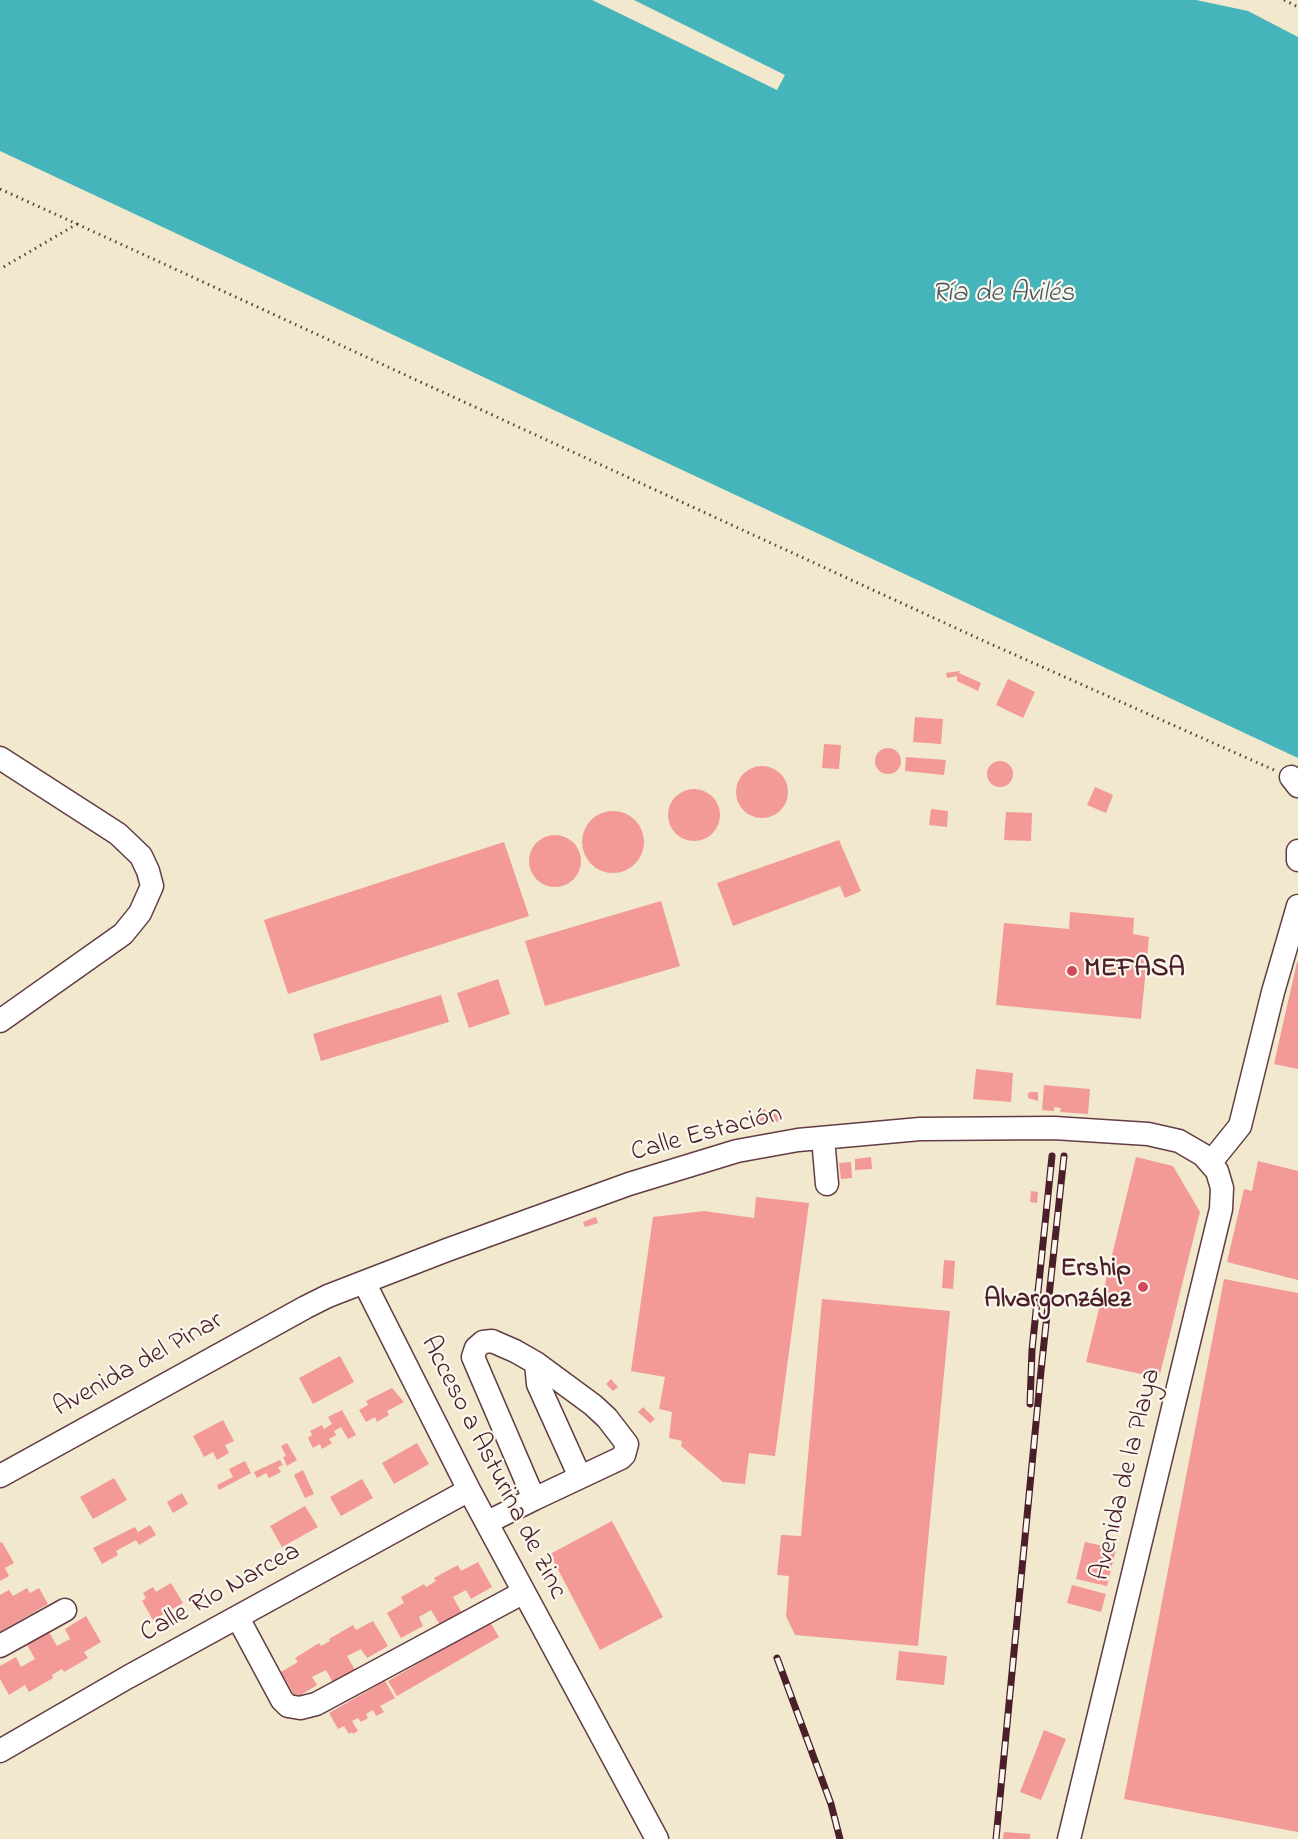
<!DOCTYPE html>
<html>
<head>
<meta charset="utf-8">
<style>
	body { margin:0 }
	canvas { display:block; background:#f1e8ce }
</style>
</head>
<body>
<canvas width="1298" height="1839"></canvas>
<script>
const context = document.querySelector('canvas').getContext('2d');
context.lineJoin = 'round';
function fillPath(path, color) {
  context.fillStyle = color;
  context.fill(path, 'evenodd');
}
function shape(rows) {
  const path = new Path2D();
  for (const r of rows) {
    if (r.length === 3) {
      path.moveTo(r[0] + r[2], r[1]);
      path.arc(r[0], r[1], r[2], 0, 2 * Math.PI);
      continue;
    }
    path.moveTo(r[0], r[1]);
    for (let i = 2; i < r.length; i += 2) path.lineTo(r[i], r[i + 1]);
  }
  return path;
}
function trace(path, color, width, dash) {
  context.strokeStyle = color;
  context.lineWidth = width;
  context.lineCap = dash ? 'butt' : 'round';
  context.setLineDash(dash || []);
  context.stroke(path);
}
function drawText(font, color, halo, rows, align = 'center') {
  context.font = font + ' "Indie Flower",sans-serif';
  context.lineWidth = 4.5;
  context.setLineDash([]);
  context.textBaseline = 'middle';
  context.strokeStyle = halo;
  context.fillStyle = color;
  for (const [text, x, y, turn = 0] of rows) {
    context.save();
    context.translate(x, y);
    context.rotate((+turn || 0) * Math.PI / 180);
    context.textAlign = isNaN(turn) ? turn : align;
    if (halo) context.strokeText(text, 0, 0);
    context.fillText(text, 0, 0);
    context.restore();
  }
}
fillPath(shape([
	[0,0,592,0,777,90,785,75,634,0,1196,0,1248,11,1298,37,1298,758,0,151]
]), '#45b5bb');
fillPath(shape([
	[960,671,959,673,981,683,978,691,957,681,957,676,947,678,946,673],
	[1008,679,1035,692,1023,718,996,705],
	[915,717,943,719,941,744,913,742],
	[824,744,841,745,839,769,822,768],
	[888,761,13],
	[906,757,946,760,944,775,905,771],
	[1000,774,13],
	[762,792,26],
	[1095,787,1113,795,1106,813,1087,805],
	[694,815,26],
	[931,809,948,811,947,827,929,825],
	[613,842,31],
	[1006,812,1032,813,1031,841,1004,840],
	[555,861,26],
	[839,840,861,891,845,898,840,886,733,926,717,883],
	[504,842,529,916,288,994,264,920],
	[661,901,680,966,545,1006,525,941],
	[1070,912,1134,918,1133,934,1149,937,1141,1019,996,1005,1004,923,1069,929],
	[1297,962,1298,962,1298,1069,1274,1064],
	[498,979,510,1014,469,1028,457,993],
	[441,995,449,1022,321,1061,313,1034],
	[976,1069,1013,1073,1011,1102,973,1099],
	[1044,1085,1090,1089,1088,1114,1060,1112,1061,1108,1054,1107,1054,1111,1042,1110],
	[1031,1092,1038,1092,1038,1101,1028,1098,1028,1093],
	[765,1109,767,1115,779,1113,780,1121,751,1127,749,1118,760,1116,759,1111],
	[871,1157,872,1169,855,1170,855,1159],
	[1136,1157,1173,1166,1200,1212,1159,1378,1086,1362],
	[1258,1161,1298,1171,1298,1280,1227,1262,1244,1189,1252,1191],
	[851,1162,852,1178,841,1179,839,1163],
	[1031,1191,1038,1192,1037,1203,1030,1202],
	[756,1197,809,1203,775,1456,749,1453,745,1484,723,1482,681,1446,682,1441,669,1438,672,1412,659,1409,665,1377,631,1371,653,1217,704,1211,754,1218],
	[596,1217,598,1223,585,1227,583,1222],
	[944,1260,955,1261,953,1289,942,1288],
	[1224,1279,1298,1293,1298,1832,1124,1799],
	[822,1299,950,1311,918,1646,795,1635,786,1616,789,1576,777,1575,781,1535,801,1536],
	[340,1356,354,1382,313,1404,299,1378],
	[611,1379,618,1387,613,1391,606,1384],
	[392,1388,404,1402,387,1411,389,1415,377,1422,375,1417,366,1422,359,1410,368,1405,366,1401],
	[643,1407,655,1419,650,1423,638,1412],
	[342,1410,356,1435,348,1439,341,1427,334,1431,336,1435,329,1439,332,1443,322,1449,320,1444,313,1448,308,1438,312,1435,310,1431,322,1425,324,1429,332,1424,328,1417],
	[223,1420,234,1441,225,1445,229,1453,217,1460,213,1452,204,1457,193,1436],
	[287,1443,297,1460,287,1466,283,1457,286,1456,281,1446],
	[417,1443,429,1464,394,1484,382,1463],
	[280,1460,283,1465,278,1467,281,1472,269,1478,266,1473,257,1478,254,1472],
	[245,1461,251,1473,219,1490,217,1485,233,1477,229,1469],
	[303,1470,314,1494,305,1498,294,1475],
	[114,1478,127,1500,93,1519,80,1497],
	[362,1479,373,1498,341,1516,330,1497],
	[182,1493,188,1504,173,1513,167,1502],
	[305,1506,318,1527,282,1547,270,1526],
	[612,1521,663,1617,600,1650,550,1554],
	[150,1525,156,1535,139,1545,136,1540,116,1551,118,1555,102,1564,93,1548,135,1527,138,1532],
	[2,1542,14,1563,5,1568,9,1576,0,1581,0,1543],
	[1085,1542,1116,1549,1107,1586,1076,1579],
	[478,1562,492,1587,471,1599,466,1590,453,1597,463,1615,442,1628,431,1610,419,1617,423,1626,401,1638,387,1613,404,1603,401,1597,424,1584,426,1587,436,1581,434,1578,458,1565,461,1571],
	[171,1583,183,1603,153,1620,142,1601,146,1598,143,1593,153,1587,156,1592],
	[1072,1585,1106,1594,1101,1612,1067,1603],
	[27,1588,30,1593,39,1588,48,1604,0,1632,0,1595,9,1590,13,1596],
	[86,1616,101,1642,84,1652,88,1658,64,1672,62,1669,52,1675,53,1678,29,1692,25,1685,9,1695,0,1679,0,1666,16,1657,21,1667,35,1659,24,1639,46,1627,57,1646,70,1639,65,1629],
	[373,1621,388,1646,367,1658,361,1649,347,1656,358,1675,336,1688,326,1670,312,1677,317,1685,296,1698,281,1672,298,1662,295,1658,319,1643,321,1646,330,1641,329,1639,353,1625,356,1630],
	[490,1622,499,1637,397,1696,388,1681],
	[899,1651,947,1656,944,1685,896,1680],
	[385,1681,395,1698,380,1706,384,1712,376,1716,373,1710,366,1714,368,1718,361,1722,358,1718,352,1721,358,1731,353,1734,352,1732,349,1734,344,1726,338,1729,329,1713],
	[1044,1730,1066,1739,1041,1800,1020,1792],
	[1004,1832,1030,1834,1030,1839,1003,1839]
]), '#f39998');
const minor = shape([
	[0,758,118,834,141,856,148,871,152,886,140,913,123,934,0,1021],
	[1291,777,1298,786],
	[1298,851,1298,860],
	[823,1138,827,1184],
	[1211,1162,1240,1126,1273,992,1298,906],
	[364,1282,469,1490,657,1839],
	[492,1341,515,1351,536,1363,593,1405,607,1418,627,1444,624,1455,621,1458,534,1499,473,1357,476,1348,483,1342,492,1341],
	[536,1363,538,1384,580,1477],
	[0,1476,306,1307,328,1296,447,1250,629,1184,737,1151,798,1140,920,1129,1054,1128,1148,1134,1179,1141,1203,1155,1217,1171,1222,1188,1221,1209,1069,1839],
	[488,1522,534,1499],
	[238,1618,282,1700,288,1706,300,1708,316,1704,524,1592],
	[0,1646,65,1610],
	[0,1751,128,1677,469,1490]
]);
trace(minor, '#633d43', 25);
trace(shape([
	[1284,0,1298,7],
	[0,189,77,224,0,269],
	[77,224,984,641,1274,770]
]), '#633d43', 3, [1.5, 4.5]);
trace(minor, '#fff', 22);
const rail = shape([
	[1030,1404,1032,1350,1052,1156],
	[777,1658,831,1804,840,1839],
	[996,1839,1041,1371,1064,1156]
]);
trace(rail, '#4a1f2b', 7);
trace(rail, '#fbf7ec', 4.5, [14]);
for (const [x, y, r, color] of [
	[1072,971,6,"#d1495b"],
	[1143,1287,6,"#d1495b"]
]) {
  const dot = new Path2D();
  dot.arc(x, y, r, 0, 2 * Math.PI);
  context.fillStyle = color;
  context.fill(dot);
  trace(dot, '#fbf7ec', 2);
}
drawText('bold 27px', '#4a1f2b', '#fbf7ec', [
	["MEFASA",1084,971],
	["Ership",1131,1271,"right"],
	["Alvargonzález",1131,1302,"right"]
], 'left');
drawText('27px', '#4a1f2b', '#fbf7ec', [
	["Calle Estación",707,1135,-15],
	["Avenida del Pinar",139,1366,-29],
	["Acceso a Asturina de Zinc",492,1468,63],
	["Avenida de la Playa",1128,1475,-76],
	["Calle Río Narcea",221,1594,-29]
]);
drawText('italic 28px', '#485b65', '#fbf7ec', [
	["Ría de Avilés",1003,295]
]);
</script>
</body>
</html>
